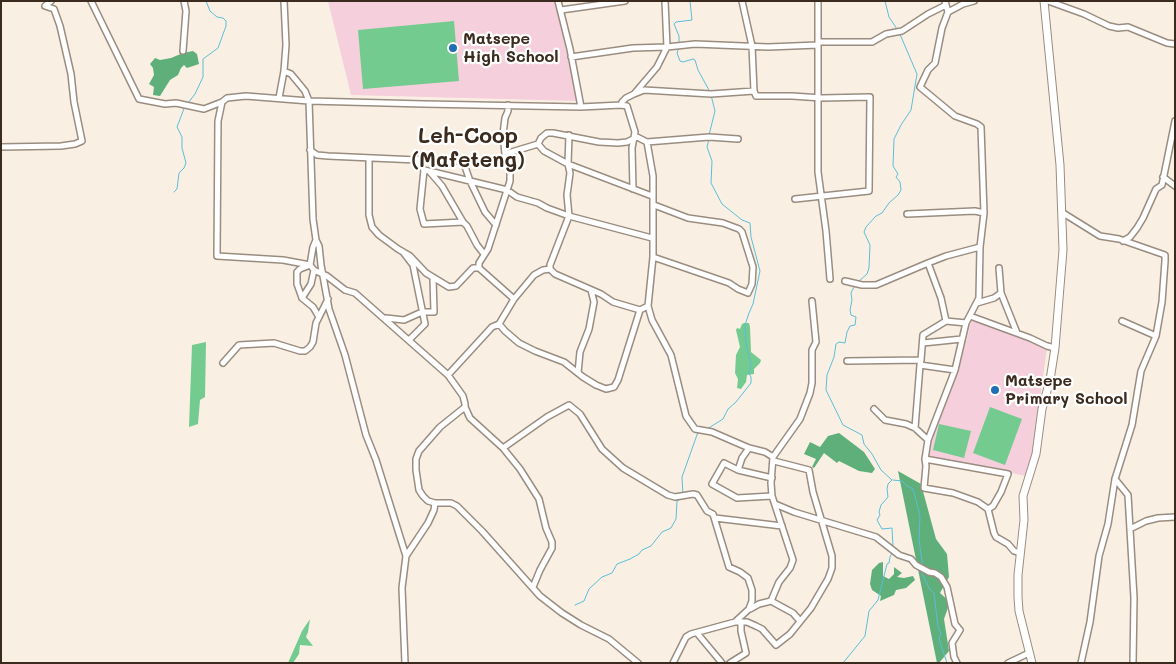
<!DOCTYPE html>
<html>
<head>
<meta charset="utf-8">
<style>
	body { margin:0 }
	#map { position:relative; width:1176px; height:664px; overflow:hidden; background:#f9f0e3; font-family:Mali,sans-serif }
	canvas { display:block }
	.frame { position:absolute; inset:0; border:2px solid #3b2a1e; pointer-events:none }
</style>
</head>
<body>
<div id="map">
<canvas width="1176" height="664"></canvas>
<div class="frame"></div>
</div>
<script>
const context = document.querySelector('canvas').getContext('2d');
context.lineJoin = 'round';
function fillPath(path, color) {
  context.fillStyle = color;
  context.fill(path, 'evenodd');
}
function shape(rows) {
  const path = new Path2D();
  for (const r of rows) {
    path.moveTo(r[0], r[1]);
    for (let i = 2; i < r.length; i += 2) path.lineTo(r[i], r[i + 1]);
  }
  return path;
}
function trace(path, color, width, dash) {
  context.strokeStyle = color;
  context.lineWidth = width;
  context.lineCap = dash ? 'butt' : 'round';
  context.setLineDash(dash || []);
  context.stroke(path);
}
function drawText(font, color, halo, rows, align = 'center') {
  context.font = font + ' Mali,sans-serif';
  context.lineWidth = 4.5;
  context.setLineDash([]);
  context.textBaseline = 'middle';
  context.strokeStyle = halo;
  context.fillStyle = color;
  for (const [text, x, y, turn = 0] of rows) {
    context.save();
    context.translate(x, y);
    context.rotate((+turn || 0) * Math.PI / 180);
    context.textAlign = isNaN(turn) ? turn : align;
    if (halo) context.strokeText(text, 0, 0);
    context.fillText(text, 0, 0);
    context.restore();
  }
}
fillPath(shape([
	[328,1,555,1,578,101,351,95],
	[972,319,1047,348,1032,456,1026,476,927,456,938,420,959,367]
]), '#f5cfdb');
fillPath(shape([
	[454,21,459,81,363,89,358,30],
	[744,323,749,323,750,327,751,352,761,360,760,363,754,369,754,374,747,375,746,382,741,389,737,388,738,379,735,373,736,355,740,347,736,330,737,328,740,329,742,324],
	[206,342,205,397,200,400,198,424,189,427,192,345],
	[990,407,1022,419,1005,465,973,453],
	[939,424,971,431,964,458,933,450],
	[310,619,308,632,306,637,313,646,300,645,299,654,293,663,288,663,302,631]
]), '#73cb90');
fillPath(shape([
	[193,51,197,54,199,64,187,68,184,65,181,68,178,75,170,80,160,96,153,95,154,87,149,84,154,75,153,68,150,64,155,58,160,60,171,58,183,53],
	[839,433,864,452,875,469,872,473,859,471,839,461,837,463,824,453,814,468,812,467,816,459,804,454,810,442,820,447,828,436],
	[898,471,921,484,936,539,947,554,949,577,940,593,950,602,944,619,949,651,939,663,937,663],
	[883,562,883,576,889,579,894,574,894,567,902,573,897,577,904,578,913,576,915,580,906,588,896,590,894,595,880,601,881,596,872,590,870,584,872,570,879,563]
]), '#5eaf7a');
trace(shape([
	[885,1,889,17,897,29],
	[679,43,679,36,674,24,676,22,692,20,690,1],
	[679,47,677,53,680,61,683,62,693,59,695,60,698,70,710,92],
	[188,103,195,94,203,77,203,59,218,48,226,26,226,21,223,18,217,17,210,11,206,1],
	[709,135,715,111,711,95],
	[174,192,177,189,179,173,184,168,186,163,182,148,182,137,177,127,185,106],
	[858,282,867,274,869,268,870,245,864,232,866,227,876,216,882,213,889,203,898,195,901,190,900,182,896,177,898,174,893,166,894,139,901,125,911,110,917,74,899,32],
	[855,285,851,293,852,300,850,310,851,315,856,317,855,325,850,326,847,332,845,343,839,342,836,344,834,357,827,375,826,390,843,425,862,435,864,444,872,454,881,470,892,480,888,484,887,489,888,497,881,505,879,512,880,515,877,520,882,529,892,528,893,547],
	[707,429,723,419,728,409,736,402,751,383,751,377,749,373,751,364,746,344,745,325,749,313,753,304,760,271,751,237,750,223,742,220,722,204,711,183,712,161,707,147,709,139],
	[893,480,902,481,907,486,913,489,920,516,919,540,923,568],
	[683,495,682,477,698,432],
	[921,571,929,588,934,593,938,627,941,633,939,639,947,663],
	[575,605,584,601,589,589,602,577,612,573,617,564,630,559,639,554,642,550,651,546,662,532,671,528,676,519,677,501,681,498],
	[843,663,865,636,869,611,878,600,887,564,889,563,890,557,892,553]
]), '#5bbdd9', 1);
const street = shape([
	[91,1,139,99,165,104,176,103,204,109,222,102],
	[742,1,752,46,754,91],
	[818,1,818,172,826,231,830,279],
	[945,1,948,12,942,28,935,63,928,70,920,87,955,116,977,124,981,127,984,213,980,247,979,298,966,323,955,370,928,440,925,459,926,466,924,488,953,493,978,502,988,509,994,533,996,537,1008,544,1014,551,1020,553],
	[1048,1,1084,14,1109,26,1118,28,1128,27,1167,43,1175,44],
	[561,10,625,1],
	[948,12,963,4,974,1],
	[818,42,872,42,886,34,902,31,928,14,946,5],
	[183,51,186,11,184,1],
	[571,57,633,48,667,47,665,1],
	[284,71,291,74,305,91,309,101,313,219,316,240,319,246,321,265,329,309,345,355,366,435,376,460,406,556],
	[279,98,284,71,286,45,284,1],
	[621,105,627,106,635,132,632,148,633,189],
	[581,107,621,105,622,102,626,98,634,94],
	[569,135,568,164,570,173,567,195,569,216,550,265,550,269,555,274,601,294,613,302,640,310,648,306,653,257,653,176,647,142],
	[538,144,544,151,568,164,652,196],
	[1,147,61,146,75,144,82,141,74,102,71,74,60,26,54,9,45,6,51,1],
	[310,150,317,155,328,156,417,160,423,158,437,161,463,161,470,181,485,212,496,225],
	[505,154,538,144,541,138,547,133,553,133,599,142,618,143,627,142,637,137,647,142,709,137,738,139],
	[369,159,369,215,372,227,379,235,398,249,410,256,426,273,449,287,456,286,473,268,479,268,514,299],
	[417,160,424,170,420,209,424,224,463,222,442,186,429,171,424,170],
	[429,171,507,190,517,197,538,203,547,208,569,216,652,238],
	[1163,177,1175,186],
	[795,199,869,191,870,97,822,98,792,96,756,96,754,91,711,94,644,90,634,94,657,67,667,47,695,44,768,47,818,45],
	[1063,213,1100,236,1119,239,1165,255,1165,261,1162,302,1156,336,1141,371,1132,425,1115,479,1108,524,1099,556,1090,622,1081,663],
	[907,214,975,211,984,213],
	[463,222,467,226,477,245,484,254],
	[316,240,313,247,310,265,283,260,217,256,218,121,222,102,227,98,246,96,309,101,424,104,581,107,570,49,558,1],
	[1123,241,1130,237,1137,228,1143,218,1156,189,1162,185,1175,121],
	[403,252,413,265,425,324,409,340],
	[653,257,729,283,738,289,748,293,752,284,753,267,742,232,739,229,723,223,688,218,654,205],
	[479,268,479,263,488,249,510,181,510,167,505,154,503,134,505,118,508,111,508,105],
	[845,281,862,285,876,285,928,263],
	[1001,293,1017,333],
	[302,298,311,284,314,270],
	[977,303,994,298,1001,293,999,268],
	[648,306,652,320,671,355,686,416,695,429,712,432,749,448,765,452,773,457],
	[970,316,1030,338,1047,346,1055,348],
	[319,317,313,307,302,298,297,284,297,272,300,269,310,265,314,270,327,276,345,290,355,293,448,375,463,396,465,404,465,407,440,427,419,451,416,459,416,470,419,490,423,496,428,501,435,503,451,503,457,506,482,531,540,596,562,613,581,625,609,639,638,663],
	[386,318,404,320,422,312,434,312,433,278],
	[1122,321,1156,336],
	[966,323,946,321,941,298,928,263,946,256,980,247],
	[499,324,505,331,519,343,535,351,564,362,583,377,596,385,606,389,614,387,618,380,640,310],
	[923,343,962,339],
	[921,360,923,335,946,321],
	[847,361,921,360,920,365,955,370],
	[223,363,239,345,274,343,300,351,305,351,310,347,313,342,316,323,328,299],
	[578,373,580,352,589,329,594,302,591,290],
	[448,375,492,327,499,324,514,299,534,275,543,270,550,269],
	[465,407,470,418,503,448,547,417,569,405,580,414,602,449,623,468,668,495,675,497,693,494,697,495,707,511,713,514,729,567,740,572,748,578,752,590,752,601,749,609,735,622,691,634,686,637,673,663],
	[874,409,885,420,906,424,915,428,928,440],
	[915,428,920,365],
	[503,448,520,469,539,499,546,528,552,542,552,548,540,570,533,587],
	[925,459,1008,474,1001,492,993,506,988,509],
	[738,470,742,458,749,448],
	[772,478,738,470,724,463,712,484,737,498,772,496],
	[1115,479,1128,495,1134,598,1133,663],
	[775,504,794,512,876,537,899,555,911,559,916,565,929,572,935,573,941,577,947,587,955,624,960,630,952,643,954,657,957,663],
	[715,518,782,526],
	[1130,529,1146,521,1158,518,1175,517],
	[771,601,779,582,790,568,793,560,772,496,771,483,773,457,800,419,810,393,812,383,812,350,816,342,812,301],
	[750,609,759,604,771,601,793,613,800,621],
	[735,622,747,622,756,626,762,629,776,645,790,634,811,608,828,579,832,568,832,556,813,492,809,470,774,461],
	[697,633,722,663],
	[405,663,402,588,406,556,428,523,434,510,435,503],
	[730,663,746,653,741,631,741,622],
	[1008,663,1029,653]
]);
const secondary = shape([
	[1032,663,1019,611,1018,597,1018,575,1024,520,1023,496,1036,454,1042,409,1050,380,1055,348,1063,250,1060,165,1044,1]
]);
trace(street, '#9a8d80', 8);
trace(secondary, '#9a8d80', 9);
trace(street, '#fff', 5);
trace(secondary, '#fff', 7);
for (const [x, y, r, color] of [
	[453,48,5,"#1f6fb2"],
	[995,390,5,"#1f6fb2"]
]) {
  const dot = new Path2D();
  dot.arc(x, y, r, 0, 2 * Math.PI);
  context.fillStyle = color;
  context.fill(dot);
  trace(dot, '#fff', 2);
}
drawText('bold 16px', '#3b2a1e', '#fff', [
	["Matsepe",463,39],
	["High School",463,57],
	["Matsepe",1005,381],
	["Primary School",1005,399]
], 'left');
drawText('bold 21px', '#3b2a1e', '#fff', [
	["Leh-Coop",468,137],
	["(Mafeteng)",468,161]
]);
</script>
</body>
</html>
